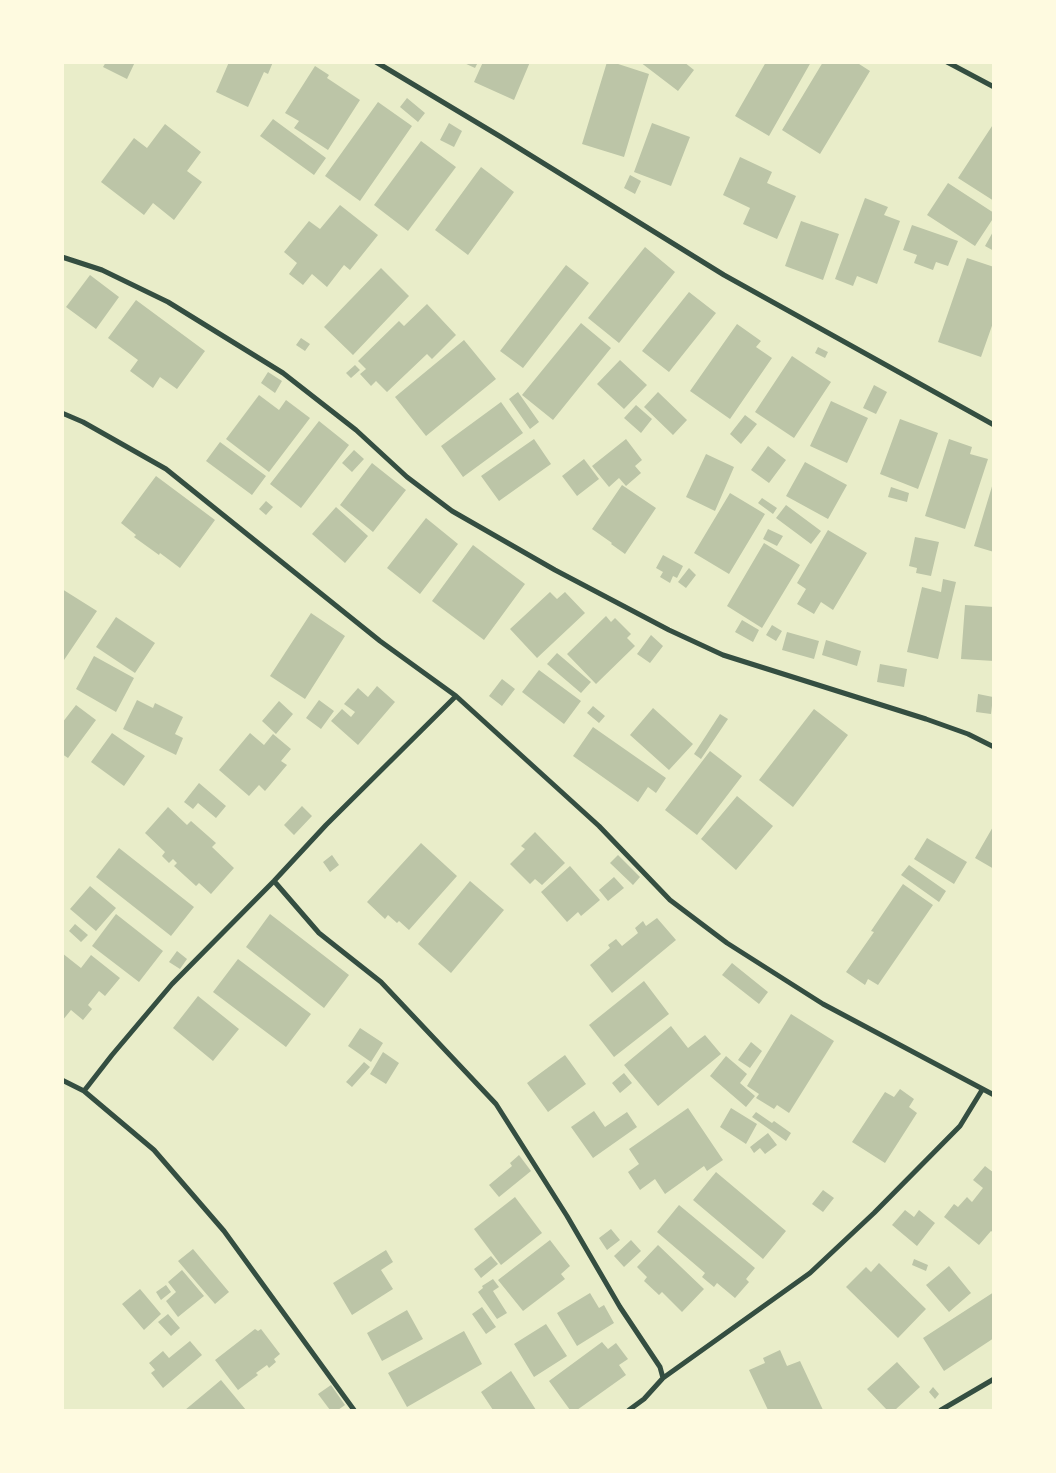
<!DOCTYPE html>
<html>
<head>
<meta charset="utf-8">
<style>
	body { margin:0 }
	#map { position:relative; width:1056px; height:1473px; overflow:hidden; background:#e9edc9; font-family:"Golos Text",sans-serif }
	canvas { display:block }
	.frame { position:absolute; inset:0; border:64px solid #fefae0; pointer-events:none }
</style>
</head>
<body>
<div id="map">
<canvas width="1056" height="1473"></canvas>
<div class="frame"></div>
</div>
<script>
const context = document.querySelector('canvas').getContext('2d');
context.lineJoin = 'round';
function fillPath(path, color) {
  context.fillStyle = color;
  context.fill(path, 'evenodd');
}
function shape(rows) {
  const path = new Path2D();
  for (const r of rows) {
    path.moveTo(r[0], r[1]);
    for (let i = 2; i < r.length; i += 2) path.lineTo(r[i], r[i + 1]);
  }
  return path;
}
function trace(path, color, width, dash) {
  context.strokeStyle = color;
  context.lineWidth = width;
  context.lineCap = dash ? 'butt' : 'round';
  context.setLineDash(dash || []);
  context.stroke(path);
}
fillPath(shape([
	[106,62,135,62,127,79,103,67],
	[229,62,273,62,268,74,264,72,248,107,216,92],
	[462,62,478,62,475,68],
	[483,62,530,62,514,100,474,82],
	[607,62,612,62,649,74,624,157,582,144],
	[640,62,684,62,694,70,678,91],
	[766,62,811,62,769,136,735,116],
	[823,62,856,62,870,71,820,154,782,130],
	[315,66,329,75,327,78,360,100,328,150,294,128,299,121,285,113],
	[407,98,425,113,418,122,400,107],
	[378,102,412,126,360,201,325,176],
	[273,119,326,158,314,175,260,136],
	[449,123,462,131,454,147,440,140],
	[652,123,690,137,671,186,634,172],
	[994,123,994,201,958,178],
	[165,124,201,152,187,171,202,182,174,220,153,203,144,215,101,182,134,138,147,148],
	[421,141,456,167,408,231,374,205],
	[740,157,772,172,767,183,796,196,777,239,743,224,750,208,723,195],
	[481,167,514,192,468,255,435,230],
	[630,175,641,181,635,194,624,188],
	[948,183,994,213,994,217,975,246,927,215],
	[865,198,888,207,884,215,900,221,877,284,857,276,853,286,835,279],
	[340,205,378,235,350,270,344,265,327,287,312,274,303,285,289,274,297,263,284,252,309,221,320,229],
	[801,221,839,234,823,280,785,266],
	[912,225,958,241,948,266,936,262,933,270,914,263,917,255,903,250],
	[994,230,994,251,985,246],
	[645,247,675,272,619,343,588,318],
	[967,258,994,267,994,320,981,357,938,342],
	[566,265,589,283,523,368,500,351],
	[381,268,409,296,353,355,324,327],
	[90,275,119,297,96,329,66,307],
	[689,292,716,313,669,372,642,351],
	[136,300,205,351,177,389,160,377,153,388,130,371,138,360,108,338],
	[427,304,456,335,432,359,427,354,387,392,376,381,371,386,360,374,366,369,358,361,399,321,404,326],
	[581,323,611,348,553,420,522,395],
	[737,324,761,341,756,347,772,358,730,419,690,391],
	[301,338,310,344,305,351,296,345],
	[464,340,496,379,426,436,395,397],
	[818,347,828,352,825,358,815,353],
	[792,356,831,382,794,438,755,412],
	[620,360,647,385,624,409,597,384],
	[355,365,360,370,351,378,346,373],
	[268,372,282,381,275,393,261,383],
	[874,385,887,392,876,414,863,408],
	[518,392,539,422,530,429,509,399],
	[658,392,687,420,673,435,644,407],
	[259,395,279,410,286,400,310,418,269,472,226,439],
	[831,401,868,418,847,463,810,446],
	[501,402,523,433,463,477,441,446],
	[636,405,652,419,641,433,624,418],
	[745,415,757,424,741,444,730,434],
	[900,419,938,433,918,489,880,474],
	[319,421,349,445,301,508,270,484],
	[534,439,551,464,499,501,481,476],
	[626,439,642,460,635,466,641,473,626,486,619,478,609,487,592,466],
	[949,439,972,447,970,454,988,459,965,529,925,516],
	[220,442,266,476,252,495,206,461],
	[768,446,786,460,769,483,751,470],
	[354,450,364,459,352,472,342,463],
	[706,454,734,467,715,511,686,497],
	[584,459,599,479,577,496,562,476],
	[805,462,847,485,828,519,786,496],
	[372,463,406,490,373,532,340,505],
	[156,476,215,520,180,568,160,553,159,555,134,537,136,535,121,523],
	[993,483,994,484,994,552,974,546],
	[622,485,656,508,625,554,611,544,612,543,592,529],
	[891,487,909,493,907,502,888,497],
	[730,493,765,514,729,574,694,553],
	[762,498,777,508,773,514,758,503],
	[266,501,273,507,266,515,259,509],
	[786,505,821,531,811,544,776,518],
	[336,507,368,536,345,563,312,534],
	[426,518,458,544,420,594,387,568],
	[768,529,783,536,777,546,763,539],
	[828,530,867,553,833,610,821,602,814,614,797,604,806,589,797,583],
	[915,537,939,542,931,576,916,573,917,568,909,566],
	[764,543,800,565,762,628,727,606],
	[473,545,525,584,484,640,432,601],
	[663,555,683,566,677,578,673,576,670,583,660,577,663,572,656,568],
	[689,568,696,575,686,588,678,582],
	[943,579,956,582,938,659,907,652,922,587,941,592],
	[62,589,97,611,62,663],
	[550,592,557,599,565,592,585,613,537,658,510,629],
	[965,605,994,607,994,661,961,659],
	[311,613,345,636,305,699,270,676],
	[606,616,611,622,615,618,631,634,627,638,635,646,596,684,567,654],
	[116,617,155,643,135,673,96,647],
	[742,620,759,630,753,642,735,632],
	[772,625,782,631,776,641,766,635],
	[787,632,819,641,814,659,782,650],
	[651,635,663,646,650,663,637,654],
	[826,640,861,651,857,666,822,655],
	[557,653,591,682,581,693,547,664],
	[94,656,134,678,116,712,76,689],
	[880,664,907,669,904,687,877,682],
	[539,670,581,701,564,724,522,692],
	[502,679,515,689,502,706,489,696],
	[377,686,395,702,358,745,331,721,342,709,351,717,355,712,344,704,358,688,368,697],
	[978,694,993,697,991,714,976,712],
	[137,700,153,708,155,703,183,717,175,734,183,738,176,755,123,729],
	[319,700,334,711,321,729,306,718],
	[279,701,293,714,276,734,262,721],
	[76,705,96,720,68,758,62,754,62,723],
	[593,706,605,716,599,723,587,713],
	[653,708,693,744,669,770,630,735],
	[814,709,848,735,793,807,759,780],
	[720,714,728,719,701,759,694,754],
	[593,727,666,778,656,793,648,787,638,802,573,756],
	[112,733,145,756,124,786,91,762],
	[250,733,264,745,273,734,291,749,281,761,287,765,265,791,259,785,249,796,219,770],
	[710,751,742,776,697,835,665,810],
	[199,783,226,806,216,818,198,803,193,809,184,802],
	[737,796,773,826,736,870,701,839],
	[302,806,312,816,294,835,284,825],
	[168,807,187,825,191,821,216,843,212,847,234,868,211,894,199,883,196,886,174,866,177,863,173,859,169,863,162,856,165,852,145,833],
	[994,825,994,869,975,858],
	[535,832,565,863,542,885,535,879,530,884,510,864,525,849,521,846],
	[927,838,967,862,954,884,914,859],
	[421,843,457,876,409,930,399,921,397,923,388,915,385,919,367,902],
	[119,848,194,907,171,936,96,877],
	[332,855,339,865,330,872,323,862],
	[618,855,640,877,633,885,610,863],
	[909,865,946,891,939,902,901,875],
	[570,866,600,900,581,916,578,912,567,922,541,892],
	[614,877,624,888,608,901,599,890],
	[470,881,504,910,451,973,418,944],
	[903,884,933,905,878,985,868,979,865,985,846,972,874,932,871,931],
	[90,886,116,908,96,931,70,909],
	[116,914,163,951,139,982,92,946],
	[270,914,349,975,324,1008,246,947],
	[657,918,676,940,612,993,590,965,610,948,608,945,616,939,622,946,638,933,635,928,643,921,646,926],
	[75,924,88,935,81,942,69,931],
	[177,951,187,959,180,969,169,962],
	[62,953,81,968,91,955,120,978,105,996,99,991,88,1005,92,1009,83,1020,71,1010,62,1021],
	[238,959,311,1014,286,1047,213,992],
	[732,963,768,992,759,1004,722,975],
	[644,981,669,1014,614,1057,589,1025],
	[198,996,239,1029,213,1061,173,1028],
	[791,1014,834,1041,789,1113,777,1105,774,1109,756,1098,759,1094,747,1086],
	[671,1026,688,1048,705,1035,721,1054,658,1106,624,1065],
	[360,1028,383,1043,371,1062,348,1046],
	[751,1042,762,1051,750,1068,738,1060],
	[383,1052,399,1063,386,1084,370,1074],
	[565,1055,586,1084,548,1112,527,1083],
	[726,1056,747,1074,740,1083,755,1096,746,1107,710,1076],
	[364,1062,370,1067,352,1087,346,1082],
	[624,1073,632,1083,620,1093,612,1083],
	[900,1089,914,1099,909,1107,917,1113,885,1163,852,1142,885,1092,894,1097],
	[688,1108,723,1160,707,1171,704,1166,665,1194,655,1179,640,1190,628,1172,639,1164,629,1149],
	[731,1108,757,1124,746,1144,720,1127],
	[594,1111,605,1127,627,1112,637,1127,593,1158,571,1127],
	[756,1112,772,1123,774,1121,791,1133,786,1141,752,1117],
	[768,1133,777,1145,765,1154,760,1148,754,1153,750,1147],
	[519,1155,531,1171,499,1197,489,1185,512,1166,510,1163],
	[985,1166,994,1173,994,1233,991,1231,979,1245,944,1217,954,1204,958,1207,967,1197,972,1202,983,1188,973,1180],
	[716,1172,786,1231,763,1259,693,1200],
	[823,1190,834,1198,823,1212,812,1204],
	[515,1197,542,1233,501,1265,474,1229],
	[679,1205,755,1268,746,1279,749,1282,735,1298,717,1283,714,1287,702,1277,705,1273,657,1232],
	[905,1210,914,1217,919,1210,935,1223,917,1246,892,1225],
	[611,1229,620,1240,607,1250,599,1238],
	[550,1240,570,1266,561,1274,565,1279,523,1311,498,1280],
	[631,1240,641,1251,624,1267,614,1256],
	[658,1245,704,1289,682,1312,662,1292,659,1295,644,1281,647,1277,637,1267],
	[193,1249,229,1292,215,1304,178,1261],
	[386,1250,393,1262,381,1270,393,1289,352,1315,333,1283],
	[491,1256,498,1264,481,1278,474,1269],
	[914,1259,928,1265,926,1271,912,1265],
	[879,1263,926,1309,898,1338,846,1287,866,1267,871,1272],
	[949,1266,971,1293,949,1312,926,1285],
	[182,1270,204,1296,178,1317,166,1301,176,1292,168,1282],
	[493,1279,499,1287,493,1291,507,1313,497,1319,478,1292,483,1288,482,1286],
	[166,1285,171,1292,161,1300,156,1292],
	[140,1289,161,1314,144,1330,122,1304],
	[994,1292,994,1338,944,1371,923,1338],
	[590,1293,599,1308,604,1305,614,1323,577,1346,557,1313],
	[482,1307,496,1327,486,1334,472,1314],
	[407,1310,423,1339,382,1361,367,1333],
	[168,1314,180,1328,171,1336,158,1322],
	[546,1324,567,1356,534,1377,514,1344],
	[255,1329,258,1331,261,1329,280,1354,274,1359,276,1362,269,1368,267,1365,256,1373,258,1375,238,1390,215,1360],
	[464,1331,482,1364,407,1407,388,1373],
	[190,1341,202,1355,163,1388,151,1373,155,1370,149,1363,163,1351,169,1358],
	[602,1342,608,1349,616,1343,628,1359,619,1365,626,1375,577,1410,570,1410,549,1381],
	[780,1350,787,1366,800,1361,823,1410,768,1410,749,1370,765,1363,763,1358],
	[897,1362,920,1387,895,1410,887,1410,867,1389],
	[511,1371,536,1410,493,1410,481,1392],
	[221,1380,246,1410,185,1410],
	[331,1385,345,1405,338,1410,330,1410,318,1394],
	[933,1387,939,1394,935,1399,929,1392]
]), '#bcc5a7');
trace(shape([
	[376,62,501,137,724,275,994,425],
	[947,62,994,87],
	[62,257,102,270,168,302,283,373,356,430,407,477,452,511,555,570,669,630,723,655,926,719,968,734,994,747],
	[62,413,83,422,166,469,380,641,456,696,599,826,670,900,727,943,823,1004,994,1095],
	[274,881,319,933,381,982,496,1104,567,1216,620,1307,660,1367,663,1378],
	[62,1080,84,1091,154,1150,224,1231,354,1410],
	[84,1091,112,1055,172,984,274,881,326,825,456,696],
	[629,1410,644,1399,663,1378,810,1273,874,1213,960,1126,982,1090],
	[941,1410,994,1379]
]), '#344e41', 5);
</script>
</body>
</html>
